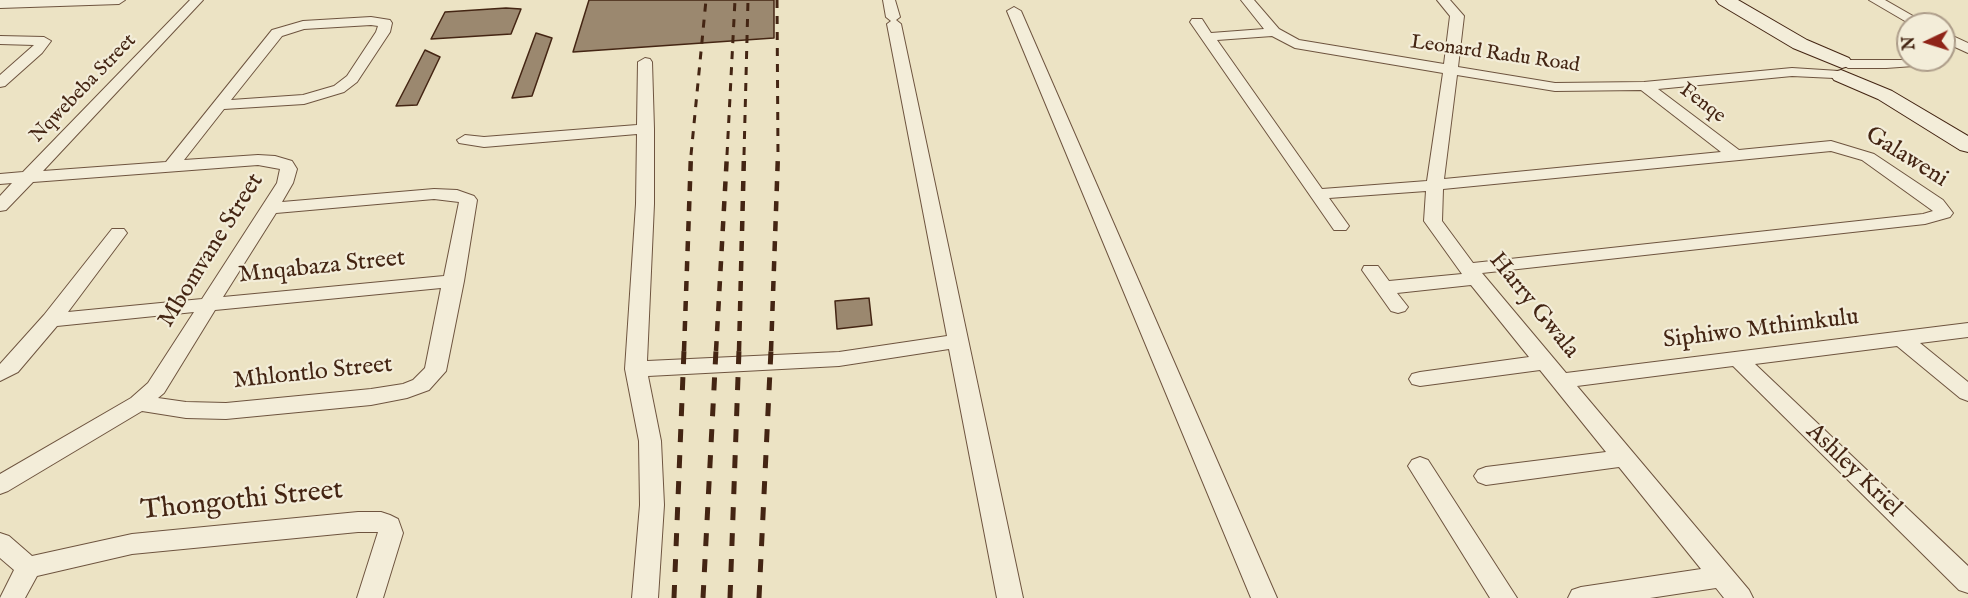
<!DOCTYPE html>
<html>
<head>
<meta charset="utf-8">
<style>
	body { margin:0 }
	#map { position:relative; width:1968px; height:598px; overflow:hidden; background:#ece3c4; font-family:"IM FELL English",serif }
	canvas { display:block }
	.north { position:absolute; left:1896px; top:12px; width:60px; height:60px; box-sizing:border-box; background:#f3edd9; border:2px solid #ad9d8a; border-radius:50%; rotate:266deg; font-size:16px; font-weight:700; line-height:24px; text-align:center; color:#442513 }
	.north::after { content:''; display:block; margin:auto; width:21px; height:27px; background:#8f2418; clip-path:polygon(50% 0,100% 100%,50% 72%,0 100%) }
</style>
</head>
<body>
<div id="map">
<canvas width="1968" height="598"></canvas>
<div class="north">N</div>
</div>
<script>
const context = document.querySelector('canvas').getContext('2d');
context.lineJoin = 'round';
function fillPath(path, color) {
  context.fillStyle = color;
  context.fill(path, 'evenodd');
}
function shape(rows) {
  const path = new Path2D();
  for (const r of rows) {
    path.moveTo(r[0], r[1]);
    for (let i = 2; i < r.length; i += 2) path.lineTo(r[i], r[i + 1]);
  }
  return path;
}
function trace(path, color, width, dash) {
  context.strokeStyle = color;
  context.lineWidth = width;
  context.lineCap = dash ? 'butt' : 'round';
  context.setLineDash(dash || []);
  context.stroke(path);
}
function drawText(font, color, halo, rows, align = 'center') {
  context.font = font + ' "IM FELL English",serif';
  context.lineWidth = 4.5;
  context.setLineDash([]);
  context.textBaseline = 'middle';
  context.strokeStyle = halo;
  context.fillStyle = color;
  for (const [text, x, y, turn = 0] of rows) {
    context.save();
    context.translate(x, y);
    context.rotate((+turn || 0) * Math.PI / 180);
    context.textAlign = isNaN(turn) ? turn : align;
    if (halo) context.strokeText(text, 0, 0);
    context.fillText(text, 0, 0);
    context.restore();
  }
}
const building = shape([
	[589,0,774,0,774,38,573,52,589,0],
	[506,8,521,9,511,34,431,39,445,12,506,8],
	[536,33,552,38,532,96,512,98,536,33],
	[425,50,440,57,417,105,396,106,425,50],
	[869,298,872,325,837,329,835,301,869,298]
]);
fillPath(building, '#9b886f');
trace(building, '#442513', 1.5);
const street = shape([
	[0,0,125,0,119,4,0,8,0,0],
	[190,0,203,0,43,171,166,162,272,30,303,21,371,17,390,20,392,23,390,32,357,82,344,92,304,104,224,109,184,160,258,155,275,156,292,161,297,169,293,183,282,202,434,189,457,190,474,196,477,200,464,281,446,371,429,390,407,398,371,405,226,419,186,418,142,411,8,491,0,494,0,474,131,398,148,383,194,312,57,326,18,372,0,381,0,364,44,315,112,229,124,229,127,233,68,312,202,299,277,183,280,169,258,165,33,182,6,210,0,211,0,196,12,183,0,184,0,174,23,172,190,0],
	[371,25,378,26,376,32,347,76,334,86,303,95,231,100,282,36,304,29,371,25],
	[434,199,459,202,444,276,223,297,276,213,434,199],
	[441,288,425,368,413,380,403,384,371,389,226,403,186,402,158,398,164,393,215,310,441,288],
	[883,0,895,0,900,17,896,20,901,24,1023,598,997,598,949,349,839,366,648,376,661,441,664,505,658,598,632,598,640,505,639,441,625,369,636,204,637,134,484,147,459,143,457,140,465,135,484,137,637,125,638,62,645,58,650,59,652,62,654,129,654,204,647,361,839,352,947,336,887,24,891,21,886,17,883,0],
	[1241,0,1254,0,1279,29,1299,40,1444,64,1450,16,1437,0,1450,0,1464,16,1458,67,1555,83,1644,82,1792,68,1839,71,1841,74,1834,78,1792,76,1658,89,1739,150,1831,141,1874,154,1943,200,1953,213,1950,217,1925,224,1482,273,1566,373,1968,323,1968,337,1920,343,1968,382,1968,401,1960,398,1897,346,1755,364,1968,566,1968,593,1959,590,1733,366,1577,386,1749,590,1753,598,1724,598,1716,588,1650,598,1568,598,1572,590,1581,587,1701,569,1619,467,1486,485,1478,482,1474,476,1478,470,1486,467,1606,452,1540,370,1420,386,1412,384,1409,379,1412,374,1420,372,1529,357,1471,285,1397,293,1408,307,1405,311,1398,313,1391,311,1362,270,1364,266,1378,266,1389,281,1462,274,1424,221,1426,191,1329,198,1349,226,1346,230,1334,230,1190,22,1192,19,1202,19,1211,33,1264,29,1241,0],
	[1272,36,1295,48,1443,73,1427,181,1322,189,1217,40,1272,36],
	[1457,75,1555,91,1641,90,1721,152,1444,179,1457,75],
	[1831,151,1862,160,1933,211,1923,214,1473,263,1442,221,1443,189,1831,151],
	[1869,0,1885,0,1927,24,1910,24,1869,0],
	[1014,7,1021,11,1277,598,1251,598,1007,11,1014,7],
	[1944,32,1968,43,1968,53,1944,42,1944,32],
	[0,36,44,37,51,41,42,53,5,86,0,87,0,75,34,45,0,44,0,36],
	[1944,56,1948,60,1941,64,1886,68,1848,68,1841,64,1848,60,1944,60,1944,56],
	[1420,457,1428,460,1517,598,1490,598,1408,466,1412,460,1420,457],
	[358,512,381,512,390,515,398,519,403,533,383,598,357,598,378,532,358,532,132,554,37,576,25,598,0,598,14,570,0,558,0,533,9,536,32,556,132,534,358,512]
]);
const secondary = shape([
	[1716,0,1738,0,1807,40,1849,58,1852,62,1849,66,1842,68,1793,48,1719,4,1716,0],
	[1841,70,1892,91,1968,136,1968,152,1960,150,1878,99,1834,80,1831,76,1834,72,1841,70]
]);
trace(street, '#6e543f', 2);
trace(secondary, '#442513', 2);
fillPath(street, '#f3edd9');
fillPath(secondary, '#f3edd9');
trace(shape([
	[777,0,778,155],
	[691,155,706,0],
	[727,155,735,0],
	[744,155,748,0]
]), '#442513', 3, [8, 8]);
trace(shape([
	[684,351,691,154],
	[716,351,727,154],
	[739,351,744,154],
	[771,351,778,154]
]), '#442513', 4.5, [10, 10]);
trace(shape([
	[674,598,684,350],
	[703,598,716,350],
	[730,598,739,350],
	[759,598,771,350]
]), '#442513', 5, [13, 13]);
drawText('20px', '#442513', '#f3edd9', [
	["Leonard Radu Road",1495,55,8],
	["Nqwebeba Street",84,89,-46],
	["Fenqe",1702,104,37]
]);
drawText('24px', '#442513', '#f3edd9', [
	["Galaweni",1906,158,32],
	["Mbomvane Street",212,251,-58],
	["Mnqabaza Street",322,268,-6],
	["Harry Gwala",1533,306,51],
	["Siphiwo Mthimkulu",1761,330,-7],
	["Mhlontlo Street",313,374,-6],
	["Ashley Kriel",1853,471,44]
]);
drawText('28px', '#442513', '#f3edd9', [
	["Thongothi Street",242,502,-6]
]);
</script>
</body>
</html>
